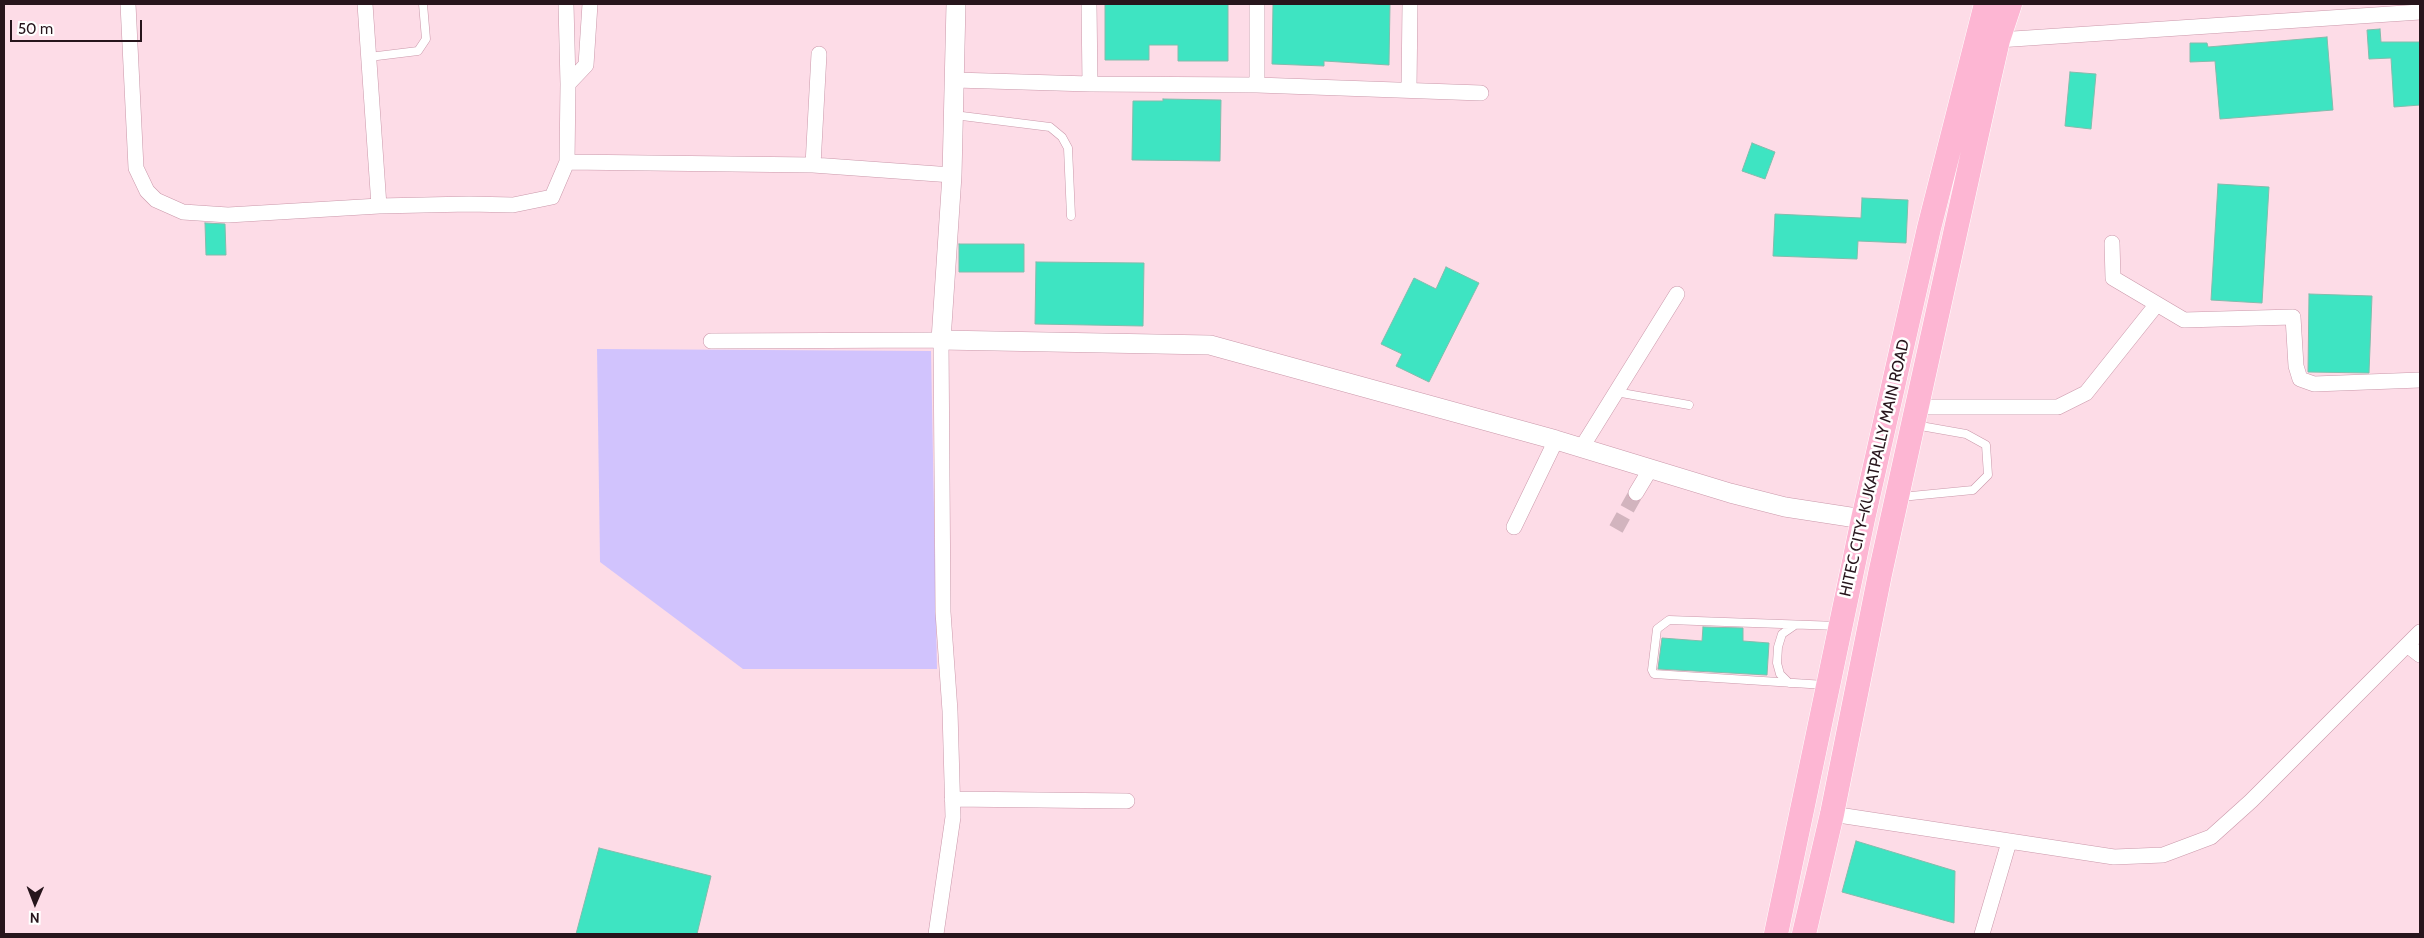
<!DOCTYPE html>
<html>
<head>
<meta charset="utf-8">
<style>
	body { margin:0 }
	#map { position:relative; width:2424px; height:938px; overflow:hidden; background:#fddce7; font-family:Cabin,sans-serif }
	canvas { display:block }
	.frame { position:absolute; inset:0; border:5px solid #27151c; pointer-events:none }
	.north { position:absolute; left:10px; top:878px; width:50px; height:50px; -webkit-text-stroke:4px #fff; paint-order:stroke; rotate:181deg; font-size:14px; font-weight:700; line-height:20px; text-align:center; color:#27151c }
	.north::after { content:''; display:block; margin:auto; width:18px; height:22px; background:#27151c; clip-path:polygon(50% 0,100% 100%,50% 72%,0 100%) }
	.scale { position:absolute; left:10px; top:20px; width:132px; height:22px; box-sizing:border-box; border:2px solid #27151c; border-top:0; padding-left:6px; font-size:15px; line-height:18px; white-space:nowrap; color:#27151c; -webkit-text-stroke:4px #fff; paint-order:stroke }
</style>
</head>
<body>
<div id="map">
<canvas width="2424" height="938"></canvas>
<div class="frame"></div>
<div class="north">N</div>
<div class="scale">50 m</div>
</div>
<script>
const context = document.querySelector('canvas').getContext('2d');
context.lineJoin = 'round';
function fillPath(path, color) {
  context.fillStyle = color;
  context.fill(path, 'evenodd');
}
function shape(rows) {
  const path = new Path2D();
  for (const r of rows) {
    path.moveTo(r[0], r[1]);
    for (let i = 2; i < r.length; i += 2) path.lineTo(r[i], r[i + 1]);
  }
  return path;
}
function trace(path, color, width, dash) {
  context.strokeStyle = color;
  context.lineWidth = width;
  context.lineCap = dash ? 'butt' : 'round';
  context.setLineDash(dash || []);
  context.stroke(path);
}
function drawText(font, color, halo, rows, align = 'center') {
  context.font = font + ' Cabin,sans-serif';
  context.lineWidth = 5;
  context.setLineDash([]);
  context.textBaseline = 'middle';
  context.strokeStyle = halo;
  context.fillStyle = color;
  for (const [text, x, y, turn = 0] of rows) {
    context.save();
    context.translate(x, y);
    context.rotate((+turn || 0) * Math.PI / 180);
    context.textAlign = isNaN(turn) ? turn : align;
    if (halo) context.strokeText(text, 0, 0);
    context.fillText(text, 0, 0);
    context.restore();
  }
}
fillPath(shape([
	[597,349,931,351,937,669,743,669,600,562]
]), '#d1c3fd');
const building = shape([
	[1105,4,1228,4,1228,61,1178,61,1178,45,1149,45,1149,60,1105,60,1105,4],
	[1273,4,1390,4,1389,65,1324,61,1324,66,1272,64,1273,4],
	[2380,29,2381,42,2420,42,2420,105,2394,107,2391,58,2369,59,2367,30,2380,29],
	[2327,37,2333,110,2220,119,2215,61,2190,62,2190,43,2207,43,2208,47,2327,37],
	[2070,72,2096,74,2091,129,2065,126,2070,72],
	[1163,99,1221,100,1220,161,1132,160,1133,101,1163,101,1163,99],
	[1752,143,1775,152,1765,179,1742,171,1752,143],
	[2218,184,2269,187,2262,303,2211,300,2218,184],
	[1862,198,1908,200,1906,243,1858,241,1857,259,1773,256,1775,214,1861,218,1862,198],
	[205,223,225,224,226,255,206,255,205,223],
	[959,244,1024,244,1024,272,959,272,959,244],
	[1036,262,1144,263,1143,326,1035,324,1036,262],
	[1446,267,1479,283,1429,382,1396,366,1402,354,1381,344,1414,278,1436,289,1446,267],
	[2309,294,2372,296,2369,373,2308,372,2309,294],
	[1703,627,1743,628,1743,641,1769,643,1767,675,1658,669,1662,638,1702,641,1703,627],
	[1856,841,1955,871,1954,923,1842,892,1856,841],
	[599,848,711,876,697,934,576,934,599,848]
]);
fillPath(building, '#3ee4c2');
trace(building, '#82bcac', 1);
trace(shape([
	[1616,529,1636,493]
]), '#d2b4be', 15, [15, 8]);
const service = shape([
	[369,57,418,51,426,39,423,4],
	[954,115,1050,127,1062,137,1068,148,1071,216],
	[1616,392,1689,405],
	[1901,497,1973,490,1988,475,1986,445,1966,434,1915,425],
	[1789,683,1780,674,1777,663,1778,647,1782,634,1795,625],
	[1825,685,1654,674,1652,670,1657,629,1669,620,1838,626]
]);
const minor = shape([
	[128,4,136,168,147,191,156,200,183,212,228,215,379,206,469,204,513,205,552,197,567,162,568,84,586,65,590,4],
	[365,4,379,206],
	[566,4,568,84],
	[1089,4,1090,84],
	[1257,4,1257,85],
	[1998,40,2420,12],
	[955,80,1090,84,1257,85,1481,93],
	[1409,89,1410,4],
	[567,162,813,165,952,175],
	[813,165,819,54],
	[2112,243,2113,278,2184,320,2293,317,2296,366,2300,379,2314,384,2420,380],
	[711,341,941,340,943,612,950,711,953,817,936,934],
	[1916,407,2058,407,2086,393,2157,304],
	[1582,447,1677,294],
	[1636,493,1651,468],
	[1514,527,1556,440],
	[2407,645,2420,655],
	[952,799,1127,801],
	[1832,814,2114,857,2163,855,2211,837,2251,801,2420,632],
	[1982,934,2009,842]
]);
const tertiary = shape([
	[956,4,952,175,941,340,1210,345,1556,440,1730,493,1785,507,1863,519]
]);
const primary = shape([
	[1776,934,1863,519,1929,228,1986,4],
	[1804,934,1832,814,1880,574,1988,84,1998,40,2010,4]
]);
trace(service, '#ca98aa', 9);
trace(minor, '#ca98aa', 16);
trace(tertiary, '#ca98aa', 20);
trace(primary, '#fff', 25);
trace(service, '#fff', 8);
trace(minor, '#fff', 15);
trace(tertiary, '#fff', 19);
trace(primary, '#fdb6d3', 24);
drawText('16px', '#27151c', '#fff', [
	["HITEC CITY–KUKATPALLY MAIN ROAD",1875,468,-77]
]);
</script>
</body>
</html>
